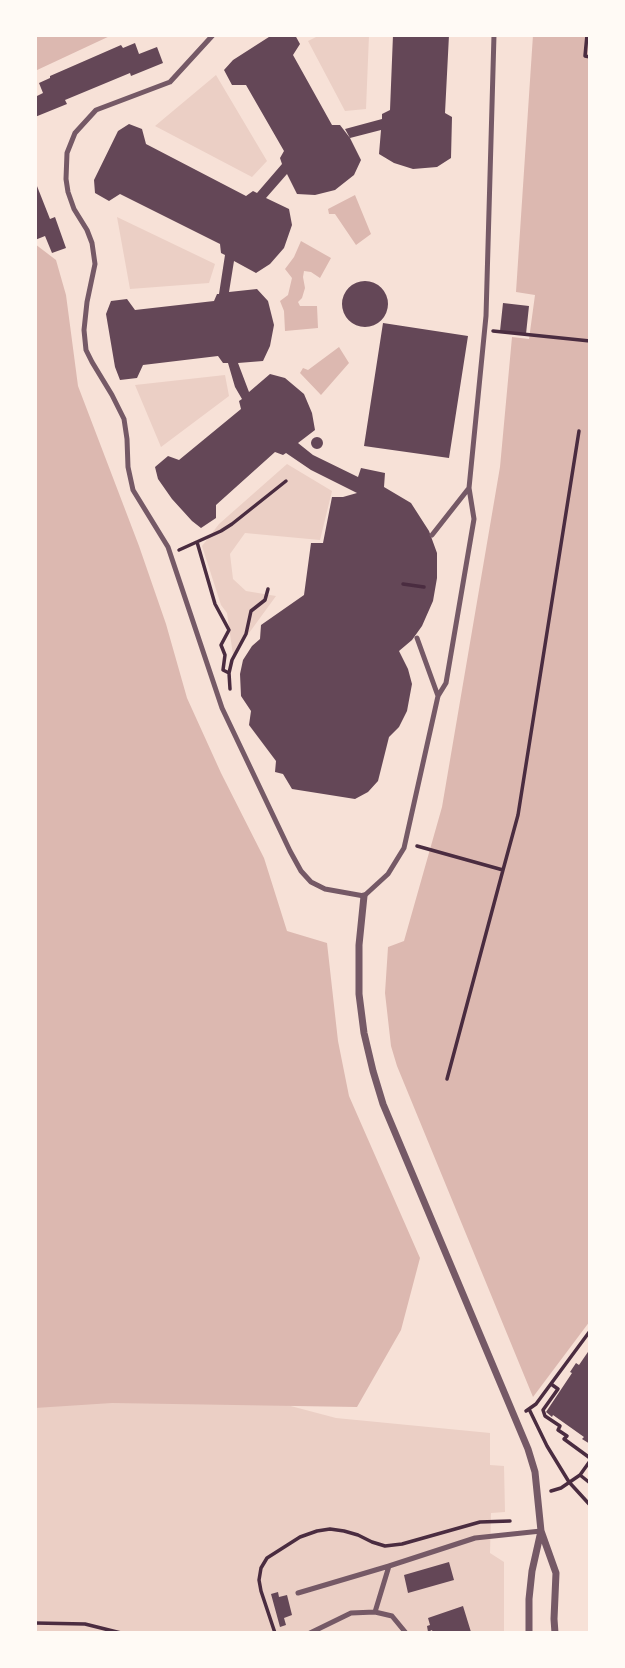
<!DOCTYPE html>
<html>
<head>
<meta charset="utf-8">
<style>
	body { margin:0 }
	#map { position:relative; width:625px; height:1668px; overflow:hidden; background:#f7e1d7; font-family:Rubik,sans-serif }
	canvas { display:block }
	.frame { position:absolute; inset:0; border:37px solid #fffaf5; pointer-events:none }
</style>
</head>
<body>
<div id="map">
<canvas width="625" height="1668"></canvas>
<div class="frame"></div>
</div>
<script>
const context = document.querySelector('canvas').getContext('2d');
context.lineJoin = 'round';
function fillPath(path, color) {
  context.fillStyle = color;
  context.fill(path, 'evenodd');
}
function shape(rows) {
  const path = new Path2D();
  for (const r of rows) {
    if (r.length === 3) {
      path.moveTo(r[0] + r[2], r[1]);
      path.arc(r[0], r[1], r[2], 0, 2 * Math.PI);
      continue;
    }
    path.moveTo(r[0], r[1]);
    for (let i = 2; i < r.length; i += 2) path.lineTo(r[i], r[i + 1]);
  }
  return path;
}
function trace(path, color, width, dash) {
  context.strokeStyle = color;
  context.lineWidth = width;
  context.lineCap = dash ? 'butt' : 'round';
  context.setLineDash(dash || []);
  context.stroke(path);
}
fillPath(shape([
	[320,35,369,35,366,109,345,111,308,41],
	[216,75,267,161,252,177,155,126],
	[117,217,215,264,209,283,130,289],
	[225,375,229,396,161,447,135,385],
	[287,464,332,491,320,540,245,533,230,554,233,579,246,591,276,596,233,655,227,613,221,605,202,546,219,524],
	[215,1386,336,1418,490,1433,490,1465,504,1466,505,1512,491,1513,490,1553,504,1562,504,1633,35,1633,35,1406]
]), '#ebcfc5');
fillPath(shape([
	[35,35,112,35,35,71],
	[533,35,590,35,590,1321,533,1397,397,1066,391,1046,385,993,388,947,404,941,442,807,500,467,512,337,529,339,535,295,516,292],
	[355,195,371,234,356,245,335,214,329,214,328,209],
	[301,241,331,258,320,278,311,272,304,271,303,277,305,288,302,298,298,302,300,306,317,306,318,328,285,331,284,311,280,301,288,295,292,278,285,269,294,257],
	[35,244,56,260,66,295,78,386,139,546,166,624,187,698,221,773,264,858,287,931,327,943,338,1041,349,1096,420,1258,401,1330,357,1407,112,1403,35,1408],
	[339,347,349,363,321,395,300,373,303,368,308,370]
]), '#dcb8b0');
fillPath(shape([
	[272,35,295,35,300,44,293,55,332,125,340,125,350,138,361,160,354,175,335,190,315,195,297,194,287,174,266,198,289,209,292,225,284,248,270,264,256,273,234,261,229,292,257,289,268,301,274,325,270,346,263,361,238,363,249,392,270,374,285,378,304,394,312,413,315,430,298,443,313,455,358,477,361,468,385,473,384,487,411,503,429,531,437,553,437,578,433,601,422,626,412,640,399,651,408,669,412,684,407,711,399,727,389,737,378,781,368,792,355,799,292,789,283,774,275,772,276,761,249,725,251,711,241,696,240,674,243,660,252,646,260,639,261,625,304,595,311,543,323,543,332,497,343,497,357,493,311,470,286,453,283,455,275,452,216,505,216,518,201,528,192,521,172,499,158,479,155,467,168,456,179,460,241,409,239,401,242,399,235,387,228,363,223,363,218,356,143,365,137,378,120,380,115,367,106,314,111,301,127,299,135,310,214,301,217,294,219,294,225,255,221,253,220,244,120,194,109,201,95,193,94,180,118,131,129,124,142,129,146,144,246,196,253,191,257,193,282,164,280,158,284,151,246,85,232,85,224,70,233,60],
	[393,35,449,35,445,113,452,117,451,158,437,167,413,169,394,163,379,154,381,130,350,138,345,129,382,119,382,114,390,110],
	[135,43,139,54,157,47,163,63,131,76,130,73,65,100,67,104,35,117,35,97,43,93,39,83,50,78,50,76,121,45,123,48],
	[35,181,50,219,55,217,66,248,52,253,45,236,35,240],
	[365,304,23],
	[503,303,529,306,526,334,500,331],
	[383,323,468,336,449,458,364,446],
	[317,443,6],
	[590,1349,590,1444,582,1439,584,1437,553,1415,552,1417,546,1412,572,1373,570,1372,576,1363,579,1365],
	[449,1562,454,1580,408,1593,404,1575],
	[278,1592,279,1597,287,1595,292,1615,284,1618,286,1625,280,1627,271,1594],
	[463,1606,471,1632,466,1633,433,1633,432,1630,428,1632,427,1626,430,1625,428,1618]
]), '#644757');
trace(shape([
	[587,35,585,56,590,57],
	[493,331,590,341],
	[197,542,215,604,229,630,221,645,225,655,223,670,229,673],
	[179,550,221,531,232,524,286,481],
	[403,584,424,587],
	[230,689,229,673,232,660,246,634,251,611,265,600,268,589],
	[417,846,503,870,518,815,579,431],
	[447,1079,503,870],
	[551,1384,558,1389,543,1410,545,1416,560,1426,558,1430,567,1436,564,1439,590,1458],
	[529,1409,547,1446,569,1482,590,1505],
	[526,1411,536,1404,590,1331],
	[590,1461,580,1475,590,1483],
	[551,1491,561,1488,580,1475],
	[35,1623,85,1624,121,1633],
	[275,1633,261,1591,259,1580,261,1568,267,1558,300,1537,317,1531,330,1529,344,1531,358,1535,372,1542,385,1546,402,1544,480,1522,510,1521]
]), '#4a2c40', 3.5);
trace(shape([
	[213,35,170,82,96,110,75,133,67,153,66,179,68,192,74,209,87,230,92,243,95,264,87,302,84,330,86,350,92,362,112,395,124,419,127,439,128,467,133,490,168,547,222,708,290,851,301,871,311,882,325,889,364,896,388,874,404,848,438,696,446,683,474,519,469,488,486,316,494,35],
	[432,535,469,488],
	[417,638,438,696],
	[298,1593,389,1566],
	[375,1612,389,1566,475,1538,541,1531],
	[310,1633,351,1613,375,1612,392,1616,406,1633]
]), '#755966', 5);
trace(shape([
	[364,896,359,945,359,994,364,1033,373,1071,383,1104,528,1449,535,1472,541,1531,556,1573,554,1619,555,1633],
	[529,1633,529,1599,532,1571,541,1531]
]), '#755966', 7);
</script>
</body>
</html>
